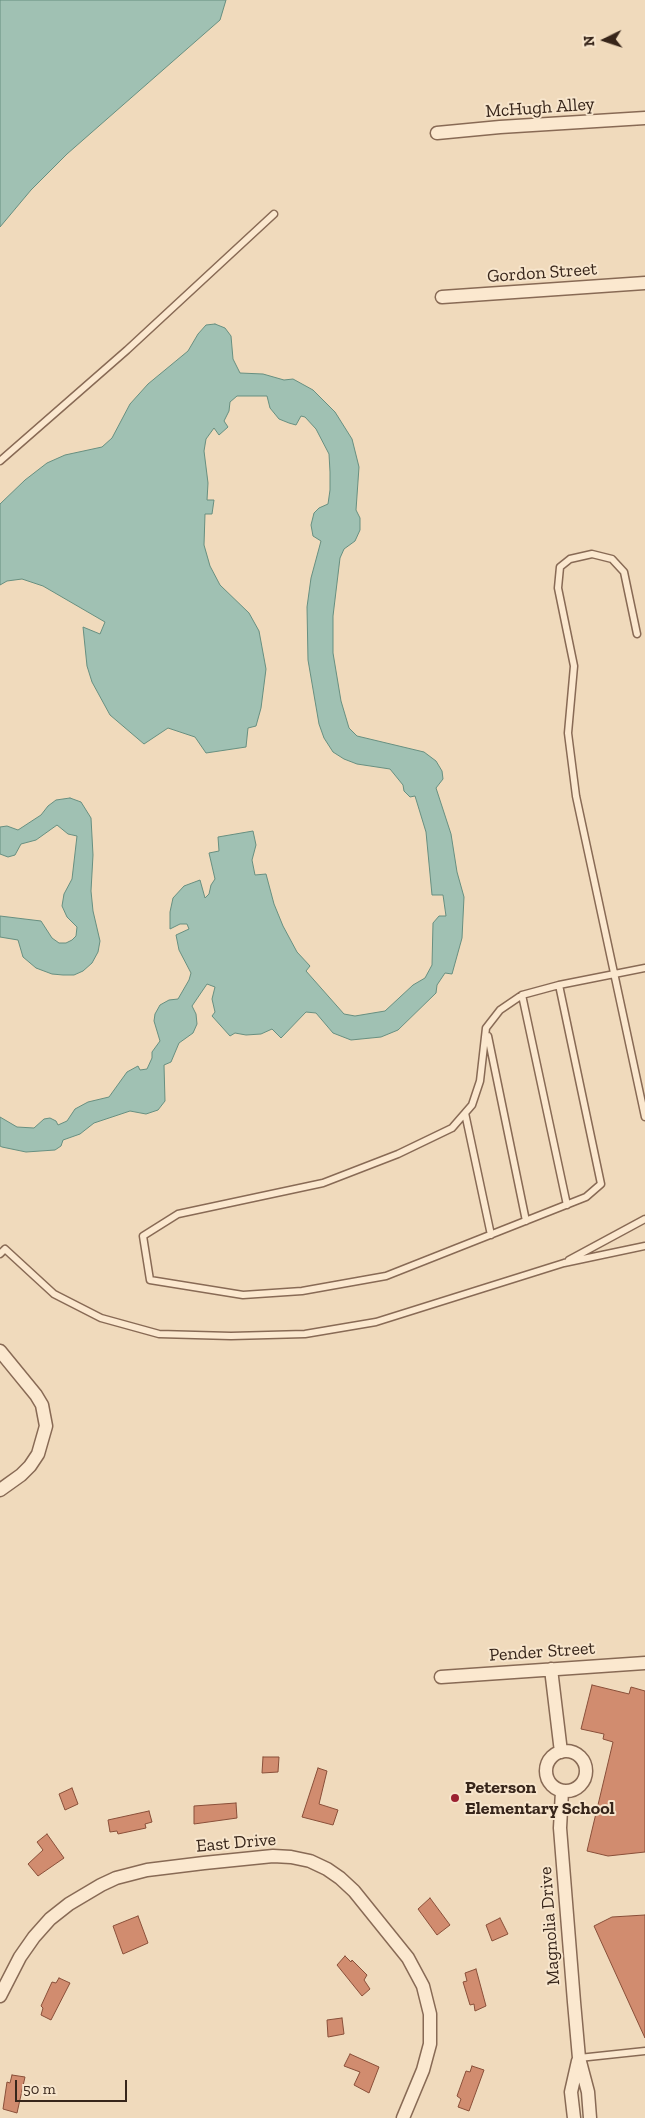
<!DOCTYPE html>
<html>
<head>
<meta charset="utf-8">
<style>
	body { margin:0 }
	#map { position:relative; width:645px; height:2118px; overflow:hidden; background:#f0dabc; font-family:"Zilla Slab",serif }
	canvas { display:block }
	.north { position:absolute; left:580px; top:15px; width:50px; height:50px; -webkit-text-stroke:4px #f7e5cc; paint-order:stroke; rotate:266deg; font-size:14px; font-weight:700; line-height:20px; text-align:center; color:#37251a }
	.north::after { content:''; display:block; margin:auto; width:18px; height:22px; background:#37251a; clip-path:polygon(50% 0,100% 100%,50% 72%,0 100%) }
	.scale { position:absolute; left:15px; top:2080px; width:112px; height:22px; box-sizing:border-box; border:2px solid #37251a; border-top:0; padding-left:6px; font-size:15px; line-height:18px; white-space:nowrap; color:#37251a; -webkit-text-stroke:4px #f7e5cc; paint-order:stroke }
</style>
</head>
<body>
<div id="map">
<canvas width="645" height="2118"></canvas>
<div class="north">N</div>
<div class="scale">50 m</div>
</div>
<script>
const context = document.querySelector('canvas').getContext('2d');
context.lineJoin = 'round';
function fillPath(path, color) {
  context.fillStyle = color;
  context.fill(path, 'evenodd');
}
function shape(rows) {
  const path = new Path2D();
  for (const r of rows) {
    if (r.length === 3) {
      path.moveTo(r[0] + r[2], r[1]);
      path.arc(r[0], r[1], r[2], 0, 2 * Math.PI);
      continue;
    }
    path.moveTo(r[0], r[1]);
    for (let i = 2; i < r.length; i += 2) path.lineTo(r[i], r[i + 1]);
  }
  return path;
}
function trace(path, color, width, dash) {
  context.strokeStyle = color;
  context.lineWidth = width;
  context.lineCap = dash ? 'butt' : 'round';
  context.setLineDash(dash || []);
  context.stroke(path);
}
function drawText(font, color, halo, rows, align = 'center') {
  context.font = font + ' "Zilla Slab",serif';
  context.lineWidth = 4;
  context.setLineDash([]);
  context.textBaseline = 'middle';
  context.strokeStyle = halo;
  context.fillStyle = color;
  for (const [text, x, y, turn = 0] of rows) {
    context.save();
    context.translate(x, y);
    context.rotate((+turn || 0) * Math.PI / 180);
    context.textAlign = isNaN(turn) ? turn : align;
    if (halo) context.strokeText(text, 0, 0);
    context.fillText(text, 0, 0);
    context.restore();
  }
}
const water = shape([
	[0,0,226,0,220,20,67,154,31,190,0,227,0,0],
	[215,324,225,328,231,336,233,359,240,373,263,374,284,380,293,379,313,390,335,412,352,439,359,467,356,510,360,518,360,530,355,541,344,549,340,558,333,616,333,653,341,701,349,728,357,736,424,752,436,761,442,771,443,779,436,788,451,834,457,872,464,897,462,938,452,974,445,973,437,985,436,993,398,1030,381,1037,351,1040,333,1033,316,1013,306,1012,281,1038,272,1029,261,1034,246,1035,235,1033,230,1036,212,1016,215,1012,212,999,215,987,207,984,192,1006,196,1014,197,1024,193,1033,179,1043,171,1062,164,1065,165,1101,158,1110,146,1114,130,1111,94,1123,80,1134,63,1140,61,1146,55,1150,26,1152,2,1147,0,1146,0,1117,17,1127,34,1128,44,1119,50,1118,56,1121,58,1125,67,1121,75,1109,88,1102,109,1097,127,1072,138,1066,140,1070,147,1069,152,1058,152,1052,160,1041,154,1021,155,1014,160,1005,169,1000,178,999,189,980,191,973,179,950,176,935,189,929,187,924,180,924,170,929,170,912,173,898,184,886,200,880,205,898,209,894,211,885,215,879,209,853,219,851,218,837,253,831,256,845,252,860,255,875,266,874,274,904,283,926,297,952,310,966,306,971,344,1014,355,1016,385,1011,413,985,425,978,432,965,433,923,439,916,446,916,443,895,432,895,426,832,415,796,410,797,404,791,403,785,390,769,357,764,344,759,333,752,324,738,319,724,308,660,307,607,311,578,321,541,313,536,311,525,314,513,319,508,328,504,330,490,330,472,329,454,316,429,305,417,301,416,296,425,289,423,279,419,270,408,267,396,237,396,230,402,229,411,224,421,228,427,219,435,214,428,206,439,204,451,208,483,207,500,214,500,212,514,205,514,204,545,210,566,220,585,249,613,259,631,266,669,261,708,256,726,248,728,246,747,206,753,195,737,168,728,144,744,110,715,92,682,87,666,83,627,100,634,105,622,43,586,22,579,7,581,0,585,0,504,25,480,47,463,65,455,102,447,112,438,130,404,148,384,188,351,198,334,206,325,215,324],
	[70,798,81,802,91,818,93,855,91,891,93,911,100,941,98,952,92,963,83,971,74,975,63,975,52,974,36,968,23,957,18,940,0,937,0,916,41,921,52,938,59,943,66,943,72,940,76,936,77,927,67,917,62,906,64,894,72,879,77,836,68,834,57,825,36,840,21,844,15,855,8,857,0,854,0,827,7,826,18,830,41,815,48,806,56,800,70,798]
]);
fillPath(water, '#a0c1b3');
trace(water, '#678f80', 1);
const building = shape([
	[592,1685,629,1694,631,1687,645,1691,645,1852,608,1856,587,1851,613,1742,603,1739,604,1734,581,1729,592,1685],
	[263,1757,279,1757,278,1772,262,1773,263,1757],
	[318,1768,327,1771,319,1804,338,1810,333,1825,302,1817,318,1768],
	[72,1788,78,1804,65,1810,59,1794,72,1788],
	[236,1803,237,1818,194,1824,194,1806,236,1803],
	[149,1811,152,1822,145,1824,146,1828,118,1834,117,1831,110,1832,108,1820,149,1811],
	[47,1834,64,1858,38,1876,28,1864,43,1850,37,1842,47,1834],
	[430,1898,450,1925,437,1935,418,1909,430,1898],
	[645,1915,645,2038,594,1926,612,1917,645,1915],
	[138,1916,148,1943,123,1954,113,1926,138,1916],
	[500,1918,508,1934,492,1941,486,1925,500,1918],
	[345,1956,351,1962,352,1960,367,1975,364,1980,370,1989,362,1996,337,1965,345,1956],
	[476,1969,486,2006,475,2011,474,2004,470,2005,463,1982,467,1981,465,1973,476,1969],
	[59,1978,70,1983,51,2020,41,2015,43,2008,41,2006,52,1982,56,1983,59,1978],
	[342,2018,344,2034,328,2037,327,2020,342,2018],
	[350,2054,379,2067,369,2093,354,2085,360,2072,344,2066,350,2054],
	[472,2066,484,2070,469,2111,458,2107,461,2099,457,2096,466,2071,470,2072,472,2066],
	[12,2075,25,2077,17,2113,3,2109,7,2082,10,2083,12,2075]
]);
fillPath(building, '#d18c6f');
trace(building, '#894f39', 1);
const service = shape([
	[0,461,127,350,274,214],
	[637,634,624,572,612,559,592,554,570,559,560,567,558,588,574,666,568,733,576,796,645,1117],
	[559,985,601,1184,586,1197,386,1276,302,1291,243,1295,150,1280,143,1236,178,1214,323,1183,398,1154,452,1128,472,1105,480,1081,486,1028,500,1010,522,995,559,985,645,968],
	[522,995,567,1205],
	[488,1036,526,1221],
	[465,1113,491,1235],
	[0,1254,5,1249,54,1294,101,1318,159,1334,231,1336,305,1334,376,1322,564,1263,645,1246],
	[569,1260,645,1219],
	[579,2058,645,2051]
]);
const minor = shape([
	[437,133,500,127,645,118],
	[442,297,645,283],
	[0,1351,36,1395,42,1405,46,1426,38,1454,30,1466,21,1475,0,1490],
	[551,1669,561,1752],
	[441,1677,645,1663],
	[566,1771,20],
	[562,1791,560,1828,574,2002,579,2058,588,2092,590,2118],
	[0,1996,20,1957,34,1937,50,1919,69,1904,101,1885,116,1878,147,1870,204,1863,273,1856,291,1857,310,1861,327,1869,340,1878,354,1891,408,1958,423,1986,430,2014,430,2044,423,2070,403,2118],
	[574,2118,571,2092,578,2061]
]);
trace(service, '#886a55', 9);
trace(minor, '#886a55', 15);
trace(service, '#fbe8cf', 6);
trace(minor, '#fbe8cf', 12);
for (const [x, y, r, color] of [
	[455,1798,5,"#9b2131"]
]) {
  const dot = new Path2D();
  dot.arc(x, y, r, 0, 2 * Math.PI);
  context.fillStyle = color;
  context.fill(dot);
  trace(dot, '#f7e5cc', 2);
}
drawText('18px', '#37251a', '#f7e5cc', [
	["McHugh Alley",540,108,-4],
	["Gordon Street",542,273,-4],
	["Pender Street",542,1652,-4],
	["East Drive",236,1843,-5],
	["Magnolia Drive",550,1926,-94]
]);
drawText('bold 18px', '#37251a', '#f7e5cc', [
	["Peterson",465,1788],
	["Elementary School",465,1809]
], 'left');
</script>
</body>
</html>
